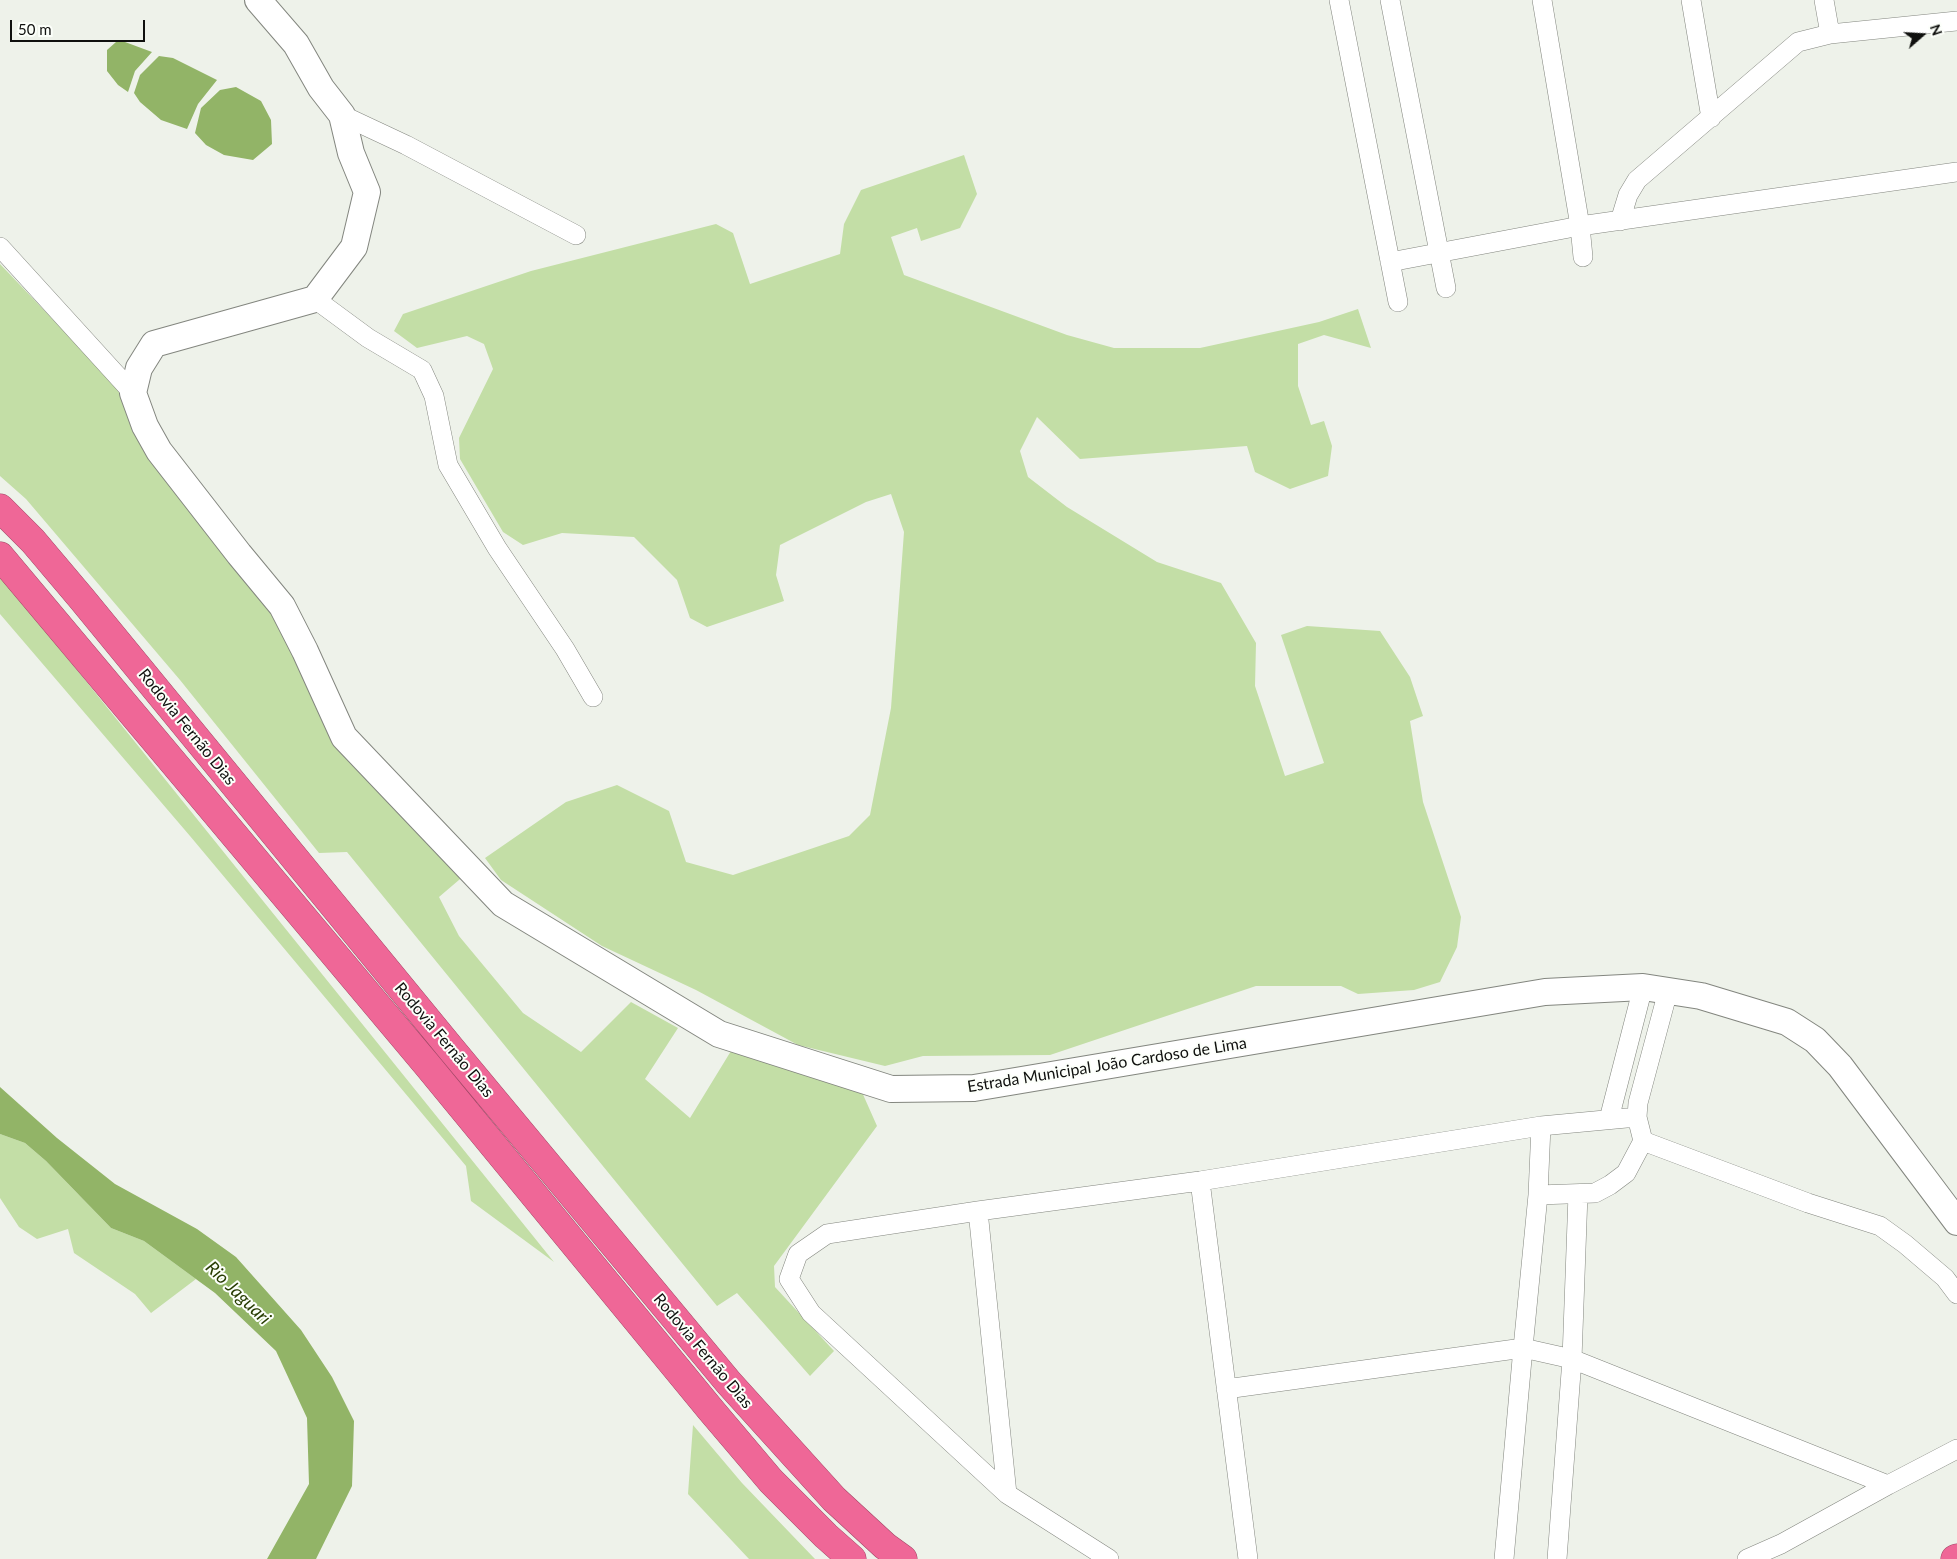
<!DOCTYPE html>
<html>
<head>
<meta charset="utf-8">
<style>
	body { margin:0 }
	#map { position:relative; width:1957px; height:1559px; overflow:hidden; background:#eef2ea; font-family:Lato,sans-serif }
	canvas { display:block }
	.north { position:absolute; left:1897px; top:10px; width:50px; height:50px; -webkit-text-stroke:4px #fcfffa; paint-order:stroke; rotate:71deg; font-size:14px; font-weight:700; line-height:20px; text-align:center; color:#0f100e }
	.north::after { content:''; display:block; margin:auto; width:18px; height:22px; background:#0f100e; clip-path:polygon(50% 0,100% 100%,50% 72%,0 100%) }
	.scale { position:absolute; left:10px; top:20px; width:135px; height:22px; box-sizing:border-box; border:2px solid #0f100e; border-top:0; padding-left:6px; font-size:15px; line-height:18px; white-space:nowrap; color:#0f100e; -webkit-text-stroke:4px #fcfffa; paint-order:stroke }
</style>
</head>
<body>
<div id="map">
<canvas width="1957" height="1559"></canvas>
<div class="north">N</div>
<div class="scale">50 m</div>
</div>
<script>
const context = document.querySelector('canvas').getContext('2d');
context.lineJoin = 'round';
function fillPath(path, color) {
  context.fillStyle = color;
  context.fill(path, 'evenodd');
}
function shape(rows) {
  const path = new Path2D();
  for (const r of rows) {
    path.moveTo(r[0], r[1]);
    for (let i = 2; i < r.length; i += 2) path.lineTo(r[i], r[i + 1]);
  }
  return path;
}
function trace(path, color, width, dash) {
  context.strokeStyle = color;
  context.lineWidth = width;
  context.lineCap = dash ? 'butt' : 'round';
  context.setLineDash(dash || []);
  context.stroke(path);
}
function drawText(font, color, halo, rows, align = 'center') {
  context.font = font + ' Lato,sans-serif';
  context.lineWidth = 4;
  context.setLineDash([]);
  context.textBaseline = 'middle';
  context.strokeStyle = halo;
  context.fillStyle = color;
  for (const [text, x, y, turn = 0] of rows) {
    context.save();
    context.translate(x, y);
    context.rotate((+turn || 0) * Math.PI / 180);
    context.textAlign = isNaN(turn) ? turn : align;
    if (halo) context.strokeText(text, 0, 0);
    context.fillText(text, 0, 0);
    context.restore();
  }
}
fillPath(shape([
	[964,155,977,194,960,228,921,241,917,228,891,237,904,275,1067,335,1114,348,1200,348,1319,322,1358,309,1371,348,1324,335,1298,344,1298,386,1311,425,1324,421,1332,446,1328,476,1290,489,1255,472,1247,446,1080,459,1037,417,1020,451,1028,477,1067,507,1157,562,1221,583,1256,643,1255,686,1285,776,1324,763,1281,635,1307,626,1380,631,1410,677,1423,716,1410,721,1423,802,1461,917,1457,947,1440,982,1414,990,1358,994,1341,986,1256,986,1050,1055,923,1056,885,1066,798,1045,696,990,602,946,501,880,485,858,566,802,617,785,669,811,686,862,733,875,849,836,870,815,891,708,904,532,891,494,866,502,780,545,776,575,784,601,707,627,690,618,677,580,634,537,562,533,523,545,503,532,460,459,459,438,493,369,484,344,467,336,417,348,394,331,403,314,531,271,716,224,733,233,750,284,840,254,844,224,861,190],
	[0,264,124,394,273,608,339,742,466,874,439,897,459,936,523,1013,581,1052,631,1002,678,1028,645,1079,690,1118,731,1051,861,1090,877,1126,774,1266,775,1287,834,1351,810,1376,737,1293,717,1306,347,852,319,853,180,680,26,499,0,476],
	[0,577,52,639,554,1262,471,1201,466,1166,190,836,0,614],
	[0,1134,25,1143,46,1161,111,1228,144,1241,196,1279,151,1313,135,1294,74,1253,68,1229,37,1239,19,1227,0,1198],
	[693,1425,742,1483,815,1559,749,1559,688,1494]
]), '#c3dea6');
fillPath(shape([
	[116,42,125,42,152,52,135,71,128,92,118,85,107,71,107,50],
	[159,56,173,58,217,80,198,104,187,129,161,120,140,102,134,93,140,75],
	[236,87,261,101,271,120,272,144,253,160,224,155,206,145,195,133,201,108,220,90],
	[0,1087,57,1138,115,1184,197,1229,236,1257,301,1330,332,1377,354,1421,352,1486,316,1559,267,1559,309,1484,307,1418,276,1351,215,1293,144,1241,111,1228,46,1161,25,1143,0,1134]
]), '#92b467');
const street = shape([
	[1339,0,1398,302],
	[1390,0,1446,288],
	[1542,0,1580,226,1583,257],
	[1691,0,1711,118],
	[1824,0,1830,34],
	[342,115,406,145,576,235],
	[1620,221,1628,195,1637,180,1798,42,1830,34,1957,21],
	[0,247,133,393],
	[1390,262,1580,226,1957,172],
	[315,299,368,338,422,370,434,396,448,465,497,548,565,649,593,697],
	[1609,1119,1643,987],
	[1643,1141,1808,1203,1880,1226,1905,1244,1945,1278,1957,1294],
	[1200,1181,1248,1559],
	[1538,1195,1595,1193,1610,1185,1626,1173,1643,1141,1637,1117,1638,1103,1668,991],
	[978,1211,1007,1494],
	[1226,1389,1523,1348,1572,1359,1888,1485],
	[1109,1559,1007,1494,811,1313,789,1279,798,1254,827,1234,978,1211,1200,1181,1541,1126,1637,1117],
	[1504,1559,1523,1348,1538,1195,1541,1126],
	[1557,1559,1572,1359,1578,1194],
	[1747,1559,1781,1544,1888,1485,1957,1449]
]);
const secondary = shape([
	[258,0,296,44,321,88,342,115,351,153,367,192,354,247,315,299,154,344,139,368,133,393,145,426,159,451,239,554,282,606,305,651,344,737,503,904,719,1034,891,1089,974,1088,1545,992,1643,987,1701,996,1787,1022,1815,1040,1840,1066,1957,1222]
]);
const highway = shape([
	[0,508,33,541,82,599,452,1050,729,1383,834,1499,885,1546,903,1559],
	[0,556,428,1066,710,1409,771,1481,826,1536,852,1559],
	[1955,1559,1957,1558]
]);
trace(street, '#83867f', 20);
trace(secondary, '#83867f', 28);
trace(highway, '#a14967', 29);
trace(street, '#fff', 19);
trace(secondary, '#fff', 26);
trace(highway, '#ef6797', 28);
drawText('16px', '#0f100e', '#fcfffa', [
	["Rodovia Fernão Dias",187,727,51],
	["Rodovia Fernão Dias",444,1040,50],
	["Estrada Municipal João Cardoso de Lima",1107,1065,-9],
	["Rodovia Fernão Dias",703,1351,50]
]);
drawText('italic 18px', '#283d03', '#fcfffa', [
	["Rio Jaguari",238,1293,44]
]);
</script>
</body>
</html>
